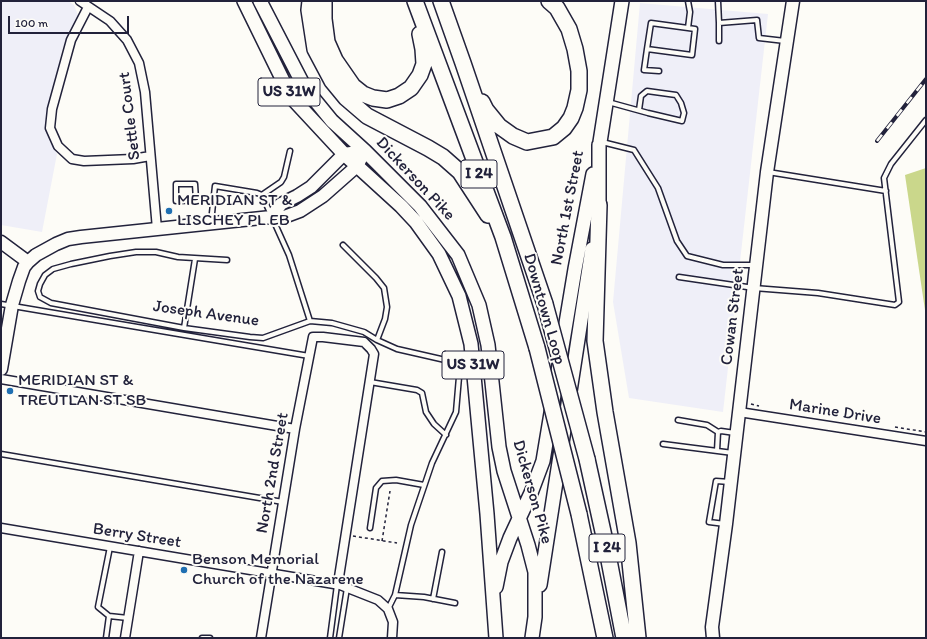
<!DOCTYPE html>
<html>
<head>
<meta charset="utf-8">
<style>
	body { margin:0 }
	#map { position:relative; width:927px; height:639px; overflow:hidden; background:#fdfcf7; font-family:Itim,sans-serif }
	canvas { display:block }
	.frame { position:absolute; inset:0; border:2px solid #22223b; pointer-events:none }
	.scale { position:absolute; left:8px; top:16px; width:121px; height:18px; box-sizing:border-box; border:2px solid #22223b; border-top:0; padding-left:5px; font-size:12px; line-height:14px; white-space:nowrap; color:#22223b; -webkit-text-stroke:3px #fdfcf7; paint-order:stroke }
</style>
</head>
<body>
<div id="map">
<canvas width="927" height="639"></canvas>
<div class="frame"></div>
<div class="scale">100 m</div>
</div>
<script>
const context = document.querySelector('canvas').getContext('2d');
context.lineJoin = 'round';
function fillPath(path, color) {
  context.fillStyle = color;
  context.fill(path, 'evenodd');
}
function shape(rows) {
  const path = new Path2D();
  for (const r of rows) {
    path.moveTo(r[0], r[1]);
    for (let i = 2; i < r.length; i += 2) path.lineTo(r[i], r[i + 1]);
  }
  return path;
}
function trace(path, color, width, dash) {
  context.strokeStyle = color;
  context.lineWidth = width;
  context.lineCap = dash ? 'butt' : 'round';
  context.setLineDash(dash || []);
  context.stroke(path);
}
function drawText(font, color, halo, rows, align = 'center') {
  context.font = font + ' Itim,sans-serif';
  context.lineWidth = 4;
  context.setLineDash([]);
  context.textBaseline = 'middle';
  context.strokeStyle = halo;
  context.fillStyle = color;
  for (const [text, x, y, turn = 0] of rows) {
    context.save();
    context.translate(x, y);
    context.rotate((+turn || 0) * Math.PI / 180);
    context.textAlign = isNaN(turn) ? turn : align;
    if (halo) context.strokeText(text, 0, 0);
    context.fillText(text, 0, 0);
    context.restore();
  }
}
fillPath(shape([
	[1,1,68,1,74,5,78,15,78,19,69,31,62,50,48,116,47,129,50,142,57,154,42,232,1,225],
	[640,3,768,14,723,412,629,398,613,302]
]), '#efeff8');
fillPath(shape([
	[926,168,926,317,905,175]
]), '#cad78b');
const lane = shape([
	[718,1,719,23],
	[688,28,695,29,692,55,647,49,651,23,688,28,690,12,688,1],
	[719,41,719,23,757,20,759,38,785,41],
	[647,49,644,70,659,71],
	[608,102,648,113,682,121,684,113,681,103,676,95,647,91,641,96,639,110],
	[602,142,634,150,658,188,677,241,687,256,723,265,754,265],
	[768,172,886,191],
	[262,195,281,182,284,177,290,151],
	[196,200,195,184,176,184,176,201,213,200],
	[211,222,215,186,257,193,262,195,289,255,310,321],
	[343,245,376,278,384,288,387,307,385,319,377,340],
	[227,260,178,257,156,252,136,252,110,256,71,264,53,269,45,275,40,284,38,291,40,297,51,303,184,328,250,337,263,338,310,321,332,323,364,332,377,340,397,349,454,362,459,377,456,412,432,463,411,525,395,595,388,609],
	[679,277,754,288,818,293,895,305,899,302,884,178,891,164,926,120],
	[1,304,309,356],
	[184,328,195,259],
	[370,382,417,390,422,393,426,412,434,424,446,435],
	[678,420,707,425,718,432],
	[663,444,733,453],
	[717,451,718,432,721,431,735,433],
	[1,454,283,502],
	[725,524,709,522,716,481,730,482],
	[370,528,376,488,382,481,396,480,424,485],
	[395,595,424,597,455,603],
	[433,599,442,552],
	[109,616,128,618],
	[106,638,109,616,98,607,110,547],
	[202,638,210,638],
	[330,638,337,585],
	[339,638,347,588]
]);
const street = shape([
	[80,1,110,21,127,40,139,63,145,92,157,229],
	[88,7,71,40,52,109,50,128,58,146,72,159,84,161,133,159,150,156],
	[1,379,295,429],
	[739,412,926,441],
	[1,528,340,585,378,600,388,609,393,622,392,638],
	[125,638,139,551],
	[261,638,295,429,313,337,323,337,364,342,371,349,374,354,339,577,340,585]
]);
const secondary = shape([
	[271,217,281,204,297,196,311,187,344,154,365,151],
	[1,242,28,262],
	[1,369,12,305,19,281,24,267,28,262,36,255,56,244,68,239,81,237,271,217,284,217,300,211,323,196,357,166,365,151],
	[713,638,712,627,726,524,767,172,793,1]
]);
const primary = shape([
	[244,1,291,97,344,154,401,206,416,222,439,254,459,296,471,344,487,514,496,638],
	[260,1,305,88,332,121,365,151,420,206,458,255,479,305,488,345,499,447,504,471,528,545,535,572,535,617,532,638],
	[600,142,622,1],
	[598,216,599,205,599,145],
	[540,585,592,249],
	[496,587,501,562,510,538,531,493,543,461,575,269,593,174]
]);
const highway = shape([
	[310,1,309,10,315,49,332,81,346,98,367,116,428,148,443,157,460,172,488,215],
	[324,1,324,19,327,42,335,60,353,86,363,94,373,98,387,100,399,96,411,88,420,75,424,64,423,49,420,34],
	[415,1,503,237,537,348],
	[441,1,463,63,545,304],
	[482,102,486,110,499,126,513,136,527,142,553,137,564,128,571,118,575,108,579,90,579,71,575,49,569,29,557,8,549,1],
	[599,205,595,341,605,412,628,543,638,638],
	[587,459,607,550,624,638],
	[579,514,605,638]
]);
trace(lane, '#22223b', 7);
trace(street, '#22223b', 11);
trace(secondary, '#22223b', 15);
trace(primary, '#22223b', 16);
trace(highway, '#22223b', 18);
trace(shape([
	[751,404,759,406],
	[895,427,926,432],
	[353,536,397,543],
	[382,541,390,491]
]), '#22223b', 1.5, [3, 3]);
trace(lane, '#fdfcf7', 4);
trace(street, '#fdfcf7', 8);
trace(secondary, '#fdfcf7', 12);
trace(primary, '#fdfcf7', 13);
trace(highway, '#fdfcf7', 15);
const rail = shape([
	[877,141,926,79]
]);
trace(rail, '#22223b', 4);
trace(rail, '#fdfcf7', 2.5, [8]);
const highwayBridge = shape([
	[545,304,587,459],
	[537,348,579,514]
]);
trace(highwayBridge, '#22223b', 18, []);
trace(highwayBridge, '#fdfcf7', 15);
for (const [x, y, r, color] of [
	[169,211,4,"#1f6fb2"],
	[10,391,4,"#1f6fb2"],
	[184,570,4,"#1f6fb2"]
]) {
  const dot = new Path2D();
  dot.arc(x, y, r, 0, 2 * Math.PI);
  context.fillStyle = color;
  context.fill(dot);
  trace(dot, '#fdfcf7', 1.5);
}
for (const [x, y, w] of [
	[289,92,62],
	[479,174,36],
	[473,365,62],
	[607,548,36]
]) {
  const box = new Path2D();
  box.roundRect(x - w / 2, y - 14, w, 28, 3);
  context.fillStyle = '#fdfcf7';
  context.fill(box);
  trace(box, '#22223b', 1);
}
drawText('bold 16px', '#22223b', null, [
	["US 31W",289,92],
	["I 24",479,174],
	["US 31W",473,365],
	["I 24",607,548]
]);
drawText('17px', '#22223b', '#fdfcf7', [
	["Settle Court",130,116,-97],
	["Dickerson Pike",415,179,47],
	["North 1st Street",568,208,-79],
	["Downtown Loop",544,309,74],
	["Joseph Avenue",206,314,8],
	["Cowan Street",733,317,-83],
	["Marine Drive",835,412,9],
	["North 2nd Street",273,473,-80],
	["Dickerson Pike",532,492,74],
	["Berry Street",137,536,9]
]);
drawText('17px', '#22223b', '#fdfcf7', [
	["MERIDIAN ST &",177,201],
	["LISCHEY PL EB",177,221],
	["MERIDIAN ST &",18,381],
	["TREUTLAN ST SB",18,401],
	["Benson Memorial",192,560],
	["Church of the Nazarene",192,580]
], 'left');
</script>
</body>
</html>
